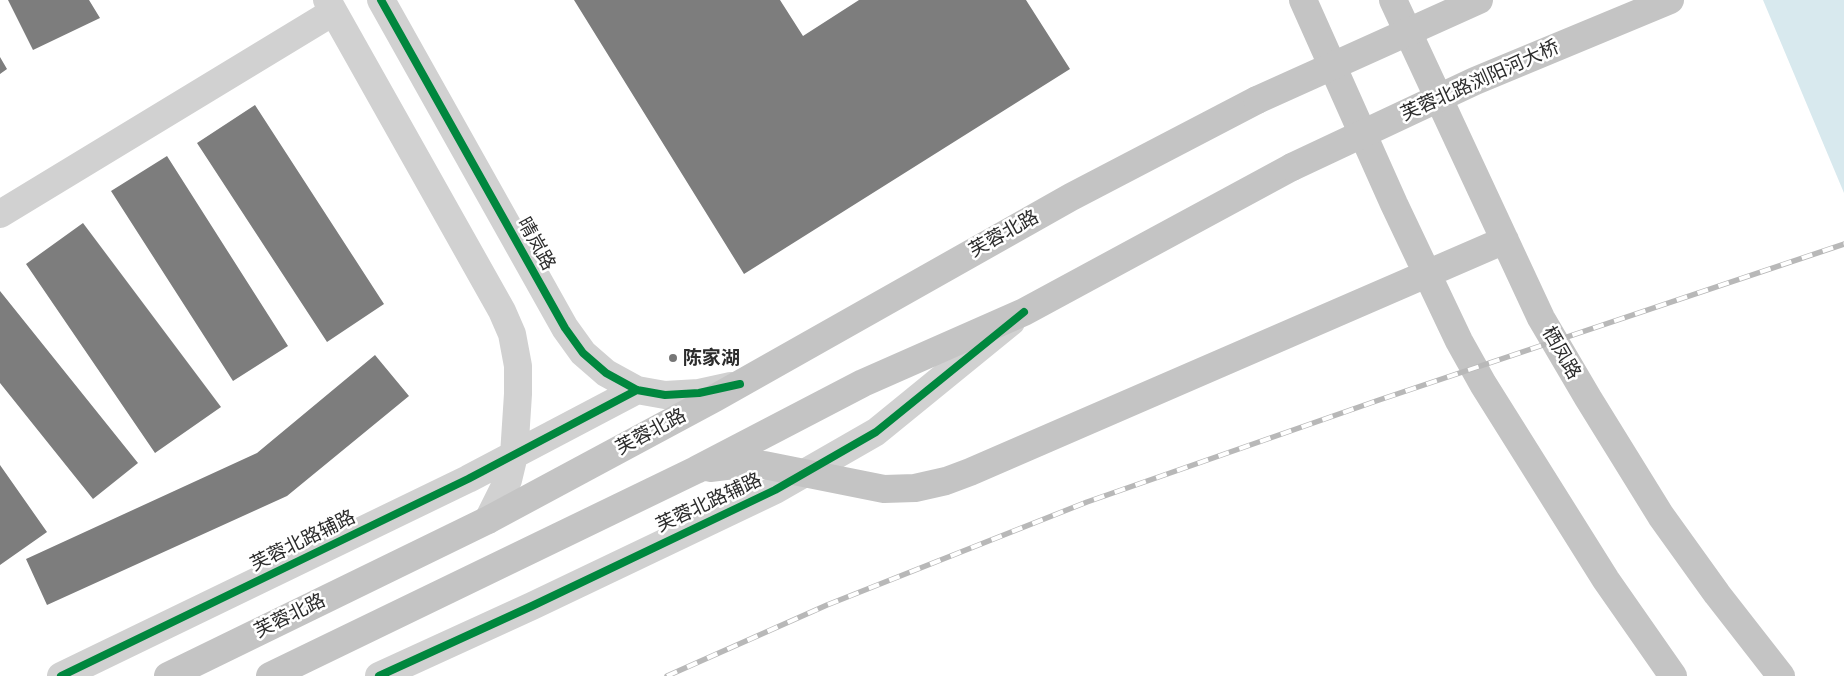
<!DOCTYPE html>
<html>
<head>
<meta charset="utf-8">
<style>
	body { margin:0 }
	canvas { display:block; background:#fff }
</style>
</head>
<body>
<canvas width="1844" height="676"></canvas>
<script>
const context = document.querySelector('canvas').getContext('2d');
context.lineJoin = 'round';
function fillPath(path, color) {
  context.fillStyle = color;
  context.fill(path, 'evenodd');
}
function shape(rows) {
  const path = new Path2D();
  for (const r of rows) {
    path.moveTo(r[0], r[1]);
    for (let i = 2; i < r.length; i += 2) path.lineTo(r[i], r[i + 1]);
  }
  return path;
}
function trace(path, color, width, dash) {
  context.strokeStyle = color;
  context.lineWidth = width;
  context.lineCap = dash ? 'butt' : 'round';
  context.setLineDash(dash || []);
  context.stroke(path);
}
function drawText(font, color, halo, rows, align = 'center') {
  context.font = font + ' Figtree,"Noto Sans SC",sans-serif';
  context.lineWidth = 5;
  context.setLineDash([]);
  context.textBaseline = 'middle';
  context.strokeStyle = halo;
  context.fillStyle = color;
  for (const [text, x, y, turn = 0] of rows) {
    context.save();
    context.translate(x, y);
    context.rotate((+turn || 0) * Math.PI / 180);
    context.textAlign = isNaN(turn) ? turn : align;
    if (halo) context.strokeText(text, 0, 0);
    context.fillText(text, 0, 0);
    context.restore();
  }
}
fillPath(shape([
	[1763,0,1844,0,1844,193]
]), '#d8e9ee');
fillPath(shape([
	[8,0,89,0,100,18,33,50],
	[574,0,780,0,803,36,859,0,1026,0,1070,69,744,274],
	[0,57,7,69,0,74],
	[255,105,384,304,327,342,197,143],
	[167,156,288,346,233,381,111,191],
	[83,223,221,407,155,453,26,264],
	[0,291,138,463,93,499,0,383],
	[375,355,409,396,287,496,47,605,26,559,257,453],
	[0,465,47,532,0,565]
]), '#7d7d7d');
trace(shape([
	[327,0,502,311,512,334,518,366,518,394,514,455,508,480,488,520],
	[381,0,565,328,583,353,606,373,637,390,665,395,699,393,731,386],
	[0,214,333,12],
	[61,676,468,479,637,390],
	[379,676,532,606,775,490,876,432,1011,322]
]), '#d1d1d1', 28);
trace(shape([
	[1303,0,1394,204,1459,341,1483,384,1606,580,1673,676],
	[1393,0,1541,318,1588,398,1661,516,1717,594,1781,676],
	[710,468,734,465,764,465,884,489,915,488,946,481,970,472,1505,240],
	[168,676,488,520,715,398,1071,197,1257,100],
	[270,676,696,470,863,383,1024,312,1292,167]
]), '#c4c4c4', 28);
const rail = shape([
	[667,676,827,605,1087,502,1379,400,1844,244]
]);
trace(rail, '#b8b8b8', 5.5);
trace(rail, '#fff', 4, [11]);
trace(shape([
	[1257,100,1479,0],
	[1292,167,1475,81,1670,0]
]), '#c4c4c4', 28);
trace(shape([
	[381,0,565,328,583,353,606,373,637,390,665,395,699,393,740,384],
	[61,676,468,479,637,390],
	[379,676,532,606,775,490,876,432,1024,312]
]), '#00873e', 8);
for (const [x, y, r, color] of [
	[673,358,5,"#767676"]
]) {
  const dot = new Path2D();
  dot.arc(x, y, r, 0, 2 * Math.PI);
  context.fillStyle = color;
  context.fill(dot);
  trace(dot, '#fff', 2);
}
drawText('19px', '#2c2c2c', '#fff', [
	["芙蓉北路浏阳河大桥",1480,81,-24],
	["芙蓉北路",1004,234,-29],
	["晴岚路",536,244,61],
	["栖凤路",1561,353,60],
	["芙蓉北路",651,432,-28],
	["芙蓉北路辅路",709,503,-25],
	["芙蓉北路辅路",303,541,-26],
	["芙蓉北路",290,616,-26]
]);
drawText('bold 19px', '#2c2c2c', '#fff', [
	["陈家湖",683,358]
], 'left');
</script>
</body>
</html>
